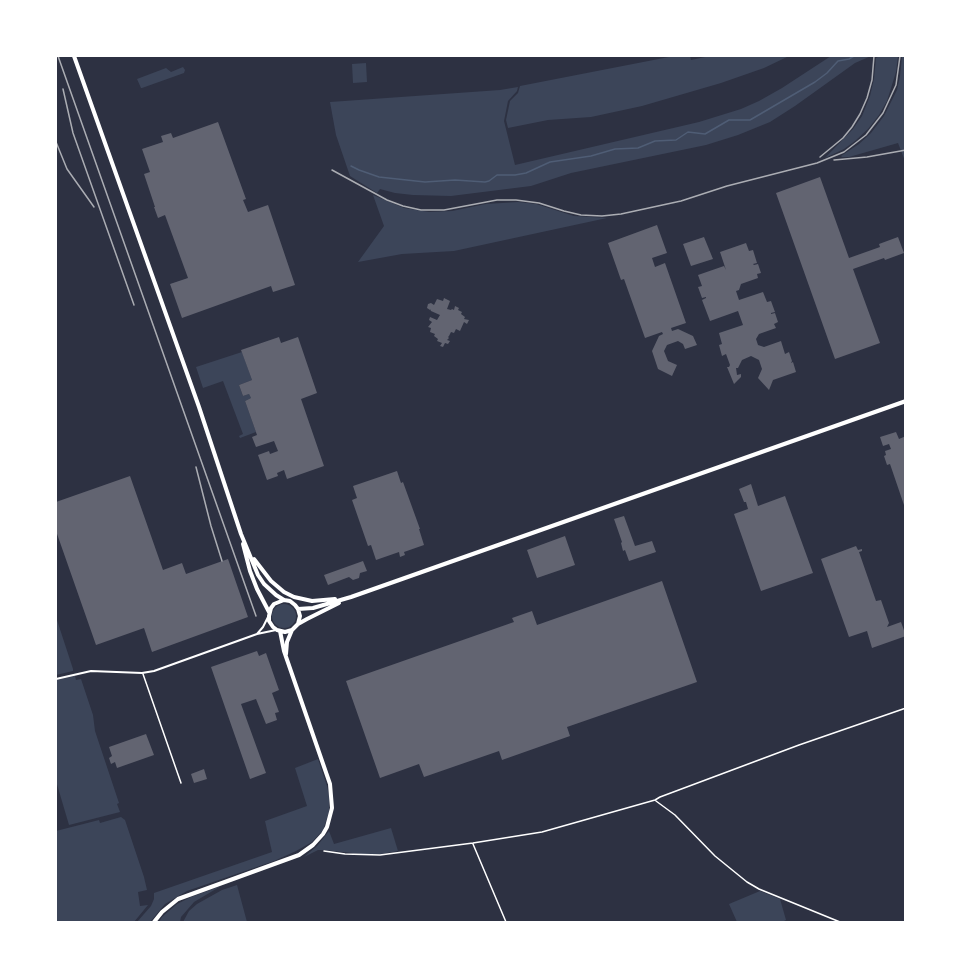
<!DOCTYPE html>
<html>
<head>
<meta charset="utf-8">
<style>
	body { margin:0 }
	#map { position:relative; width:961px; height:978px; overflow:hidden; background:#2d3142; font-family:Commissioner,sans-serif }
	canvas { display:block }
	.frame { position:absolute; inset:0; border:57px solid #fff; pointer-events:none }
</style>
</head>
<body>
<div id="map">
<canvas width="961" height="978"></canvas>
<div class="frame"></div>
</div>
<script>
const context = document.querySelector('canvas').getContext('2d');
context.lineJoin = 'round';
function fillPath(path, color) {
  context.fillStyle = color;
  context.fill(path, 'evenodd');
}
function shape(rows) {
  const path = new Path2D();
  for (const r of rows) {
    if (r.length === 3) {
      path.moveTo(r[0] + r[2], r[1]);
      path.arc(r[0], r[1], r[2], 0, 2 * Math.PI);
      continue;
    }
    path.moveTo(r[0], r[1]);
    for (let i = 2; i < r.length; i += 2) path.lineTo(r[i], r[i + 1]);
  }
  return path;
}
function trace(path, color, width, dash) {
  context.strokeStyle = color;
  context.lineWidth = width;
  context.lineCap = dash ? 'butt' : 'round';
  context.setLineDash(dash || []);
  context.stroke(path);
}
fillPath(shape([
	[674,56,690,56,691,60,710,56,789,56,764,68,721,83,642,106,591,117,548,120,508,128,506,120,510,101,518,93,520,86],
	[831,56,871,56,855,63,795,106,770,122,738,135,706,145,571,173,531,186,451,196,413,195,395,193,380,189,377,193,350,176,336,135,330,102,500,90,518,87,517,91,508,101,504,121,515,165,699,122,741,109,759,101,782,88],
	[880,56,898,56,896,72,887,101,879,115,868,129,855,141,844,149,825,158,853,129,862,116,870,96,874,79,876,58],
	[902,56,906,56,905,161,898,143,849,157,842,157,841,156,859,144,871,133,884,116,897,90,900,76],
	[366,63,367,82,353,83,352,64],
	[183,67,185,70,184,73,142,88,141,88,137,79,166,68,171,72],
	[373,195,404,208,429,212,452,211,486,204,518,202,536,204,574,216,607,218,454,251,402,254,358,262,384,226],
	[242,352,252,380,239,385,243,396,249,394,251,398,245,401,256,432,240,438,239,436,243,434,223,381,203,388,196,367],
	[284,616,12],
	[56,617,73,669,73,671,56,675],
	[75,676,76,680,81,679,93,715,95,731,119,803,117,804,120,812,69,825,56,781,56,680],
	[318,759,327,786,329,795,329,812,323,830,312,842,296,851,274,861,187,891,165,904,150,922,137,922,151,906,154,899,154,893,272,852,265,821,307,806,295,768],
	[121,817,125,820,144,877,147,890,138,892,140,906,148,905,134,922,56,922,56,831,99,820,100,823],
	[391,828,398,851,380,854,361,854,325,850,318,850,304,857,317,846,329,831,334,844],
	[237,885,247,922,183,922,189,911,197,904,222,890],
	[221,886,194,902,181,917,180,922,159,922,162,917,177,904,191,897],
	[760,891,780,899,786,920,782,922,778,921,777,922,737,922,729,904]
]), '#3c4559');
trace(shape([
	[351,166,359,170,379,177,425,182,455,180,485,182,489,181,497,175,515,175,526,173,550,162,591,156,615,149,638,148,655,141,676,140,688,132,705,134,729,120,750,120,815,82,827,73,838,61,849,59,854,56]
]), '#4f5d75', 1.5);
fillPath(shape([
	[218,122,246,199,243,200,248,212,268,205,295,285,273,292,271,286,182,318,170,284,188,278,165,215,158,218,154,207,155,207,144,174,150,172,142,149,163,142,161,136,171,133,173,138],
	[820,177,849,258,880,247,879,244,898,237,904,253,885,260,884,258,853,269,880,343,835,359,776,193],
	[657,225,667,253,652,258,655,267,665,263,686,323,671,328,672,331,678,329,693,336,697,345,685,349,683,344,678,341,667,345,664,351,668,361,677,365,672,376,658,369,652,351,659,336,663,334,662,332,645,338,624,279,621,280,608,243],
	[704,237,713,259,691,266,683,244],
	[746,243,749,251,753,250,757,263,753,264,754,265,758,264,761,273,757,274,758,278,741,284,739,290,736,291,739,300,763,292,767,302,771,301,775,312,771,313,771,314,775,313,778,322,774,324,776,328,759,334,756,339,758,345,764,347,781,341,785,354,789,352,792,361,791,363,793,362,796,372,773,380,769,390,758,378,762,369,759,360,751,356,742,360,738,368,736,368,737,375,741,374,741,377,734,384,727,367,729,367,730,365,726,354,722,356,719,345,722,344,719,333,743,325,738,311,710,321,702,300,706,298,706,297,702,298,698,287,702,286,698,275,724,266,726,270,720,252],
	[444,298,450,301,447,309,451,310,452,309,454,310,455,306,459,308,458,310,462,312,461,314,465,317,464,319,469,320,467,324,464,322,460,331,456,329,454,333,451,332,449,336,448,337,449,338,447,340,450,341,448,344,445,343,443,347,440,346,442,343,437,341,438,339,434,336,435,334,430,332,431,328,428,327,432,322,429,320,430,317,437,320,440,315,431,311,430,309,430,310,427,308,428,304,431,303,434,305,437,299,443,301],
	[279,337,281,343,298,337,317,393,301,399,324,466,287,479,284,470,277,473,278,476,267,480,258,455,269,451,270,454,278,451,274,441,256,447,252,437,257,435,245,401,251,398,249,394,243,396,239,385,252,380,241,350],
	[896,432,899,439,906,436,905,508,890,464,887,465,884,456,886,455,885,451,891,449,889,444,883,446,880,437],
	[397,471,401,483,403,482,420,529,419,529,424,545,404,552,405,555,400,557,399,552,376,560,371,545,368,546,352,500,357,498,353,486],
	[130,476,163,570,182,563,186,574,228,559,248,617,152,652,144,628,96,645,56,531,56,502],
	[751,484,758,506,785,496,813,573,761,591,734,514,748,509,746,502,744,502,739,489],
	[624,516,635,546,652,541,656,552,629,561,625,550,623,551,621,543,622,542,614,519],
	[565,536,575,565,537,578,527,550],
	[856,546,858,550,862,549,862,551,859,552,876,601,881,600,889,623,887,627,901,622,906,636,872,648,867,631,849,637,821,559],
	[363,561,367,571,360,573,359,578,353,580,349,577,328,585,324,575],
	[662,581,697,682,567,727,570,736,502,760,499,751,424,777,419,764,380,778,346,681,514,622,512,618,532,611,537,625],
	[257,651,259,656,266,653,279,690,272,693,279,712,275,713,277,720,266,724,256,699,241,704,266,773,250,779,211,667],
	[146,734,154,755,117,768,115,762,111,764,109,758,112,756,109,747],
	[204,769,207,779,194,783,191,774]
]), '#626471');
trace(shape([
	[656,801,675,815,715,856,747,882,759,889,840,922],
	[473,844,506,922],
	[324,851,345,854,380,855,473,843,542,832,655,800,660,797,799,745,906,708]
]), '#fff', 1.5);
trace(shape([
	[143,674,181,783]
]), '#fff', 1.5);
trace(shape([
	[257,634,263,627,268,617],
	[56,679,91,671,142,673,154,671,257,634,276,630]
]), '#fff', 2);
trace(shape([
	[74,56,199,407,241,534,258,575,264,584,276,595,284,600,290,601,295,605,298,609,300,616,298,624],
	[243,544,250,571,257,589,269,612],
	[254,559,271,581,284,592,294,597,312,601,335,599],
	[284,600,274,604,271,608,269,616,269,621,273,627,277,630,285,632,292,630,298,624,307,619,339,603],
	[298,609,313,608,351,597,906,401],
	[286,654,287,642,292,630],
	[154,922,162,912,178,899,299,855,313,845,323,834,327,827,332,808,330,784,284,651,280,631]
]), '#fff', 4);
trace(shape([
	[58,56,256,616],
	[63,89,73,133,134,305],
	[56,142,67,169,94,207],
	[820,157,843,138,852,127,860,114,867,98,872,80,874,56],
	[834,160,867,157,906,150],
	[332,170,387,200,403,206,421,210,444,210,497,200,516,200,539,203,564,211,581,215,602,216,621,214,681,201,727,186,817,163,844,152,866,135,883,113,896,85,900,56],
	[196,467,211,526,222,561]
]), '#abadb3', 1.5);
</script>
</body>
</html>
